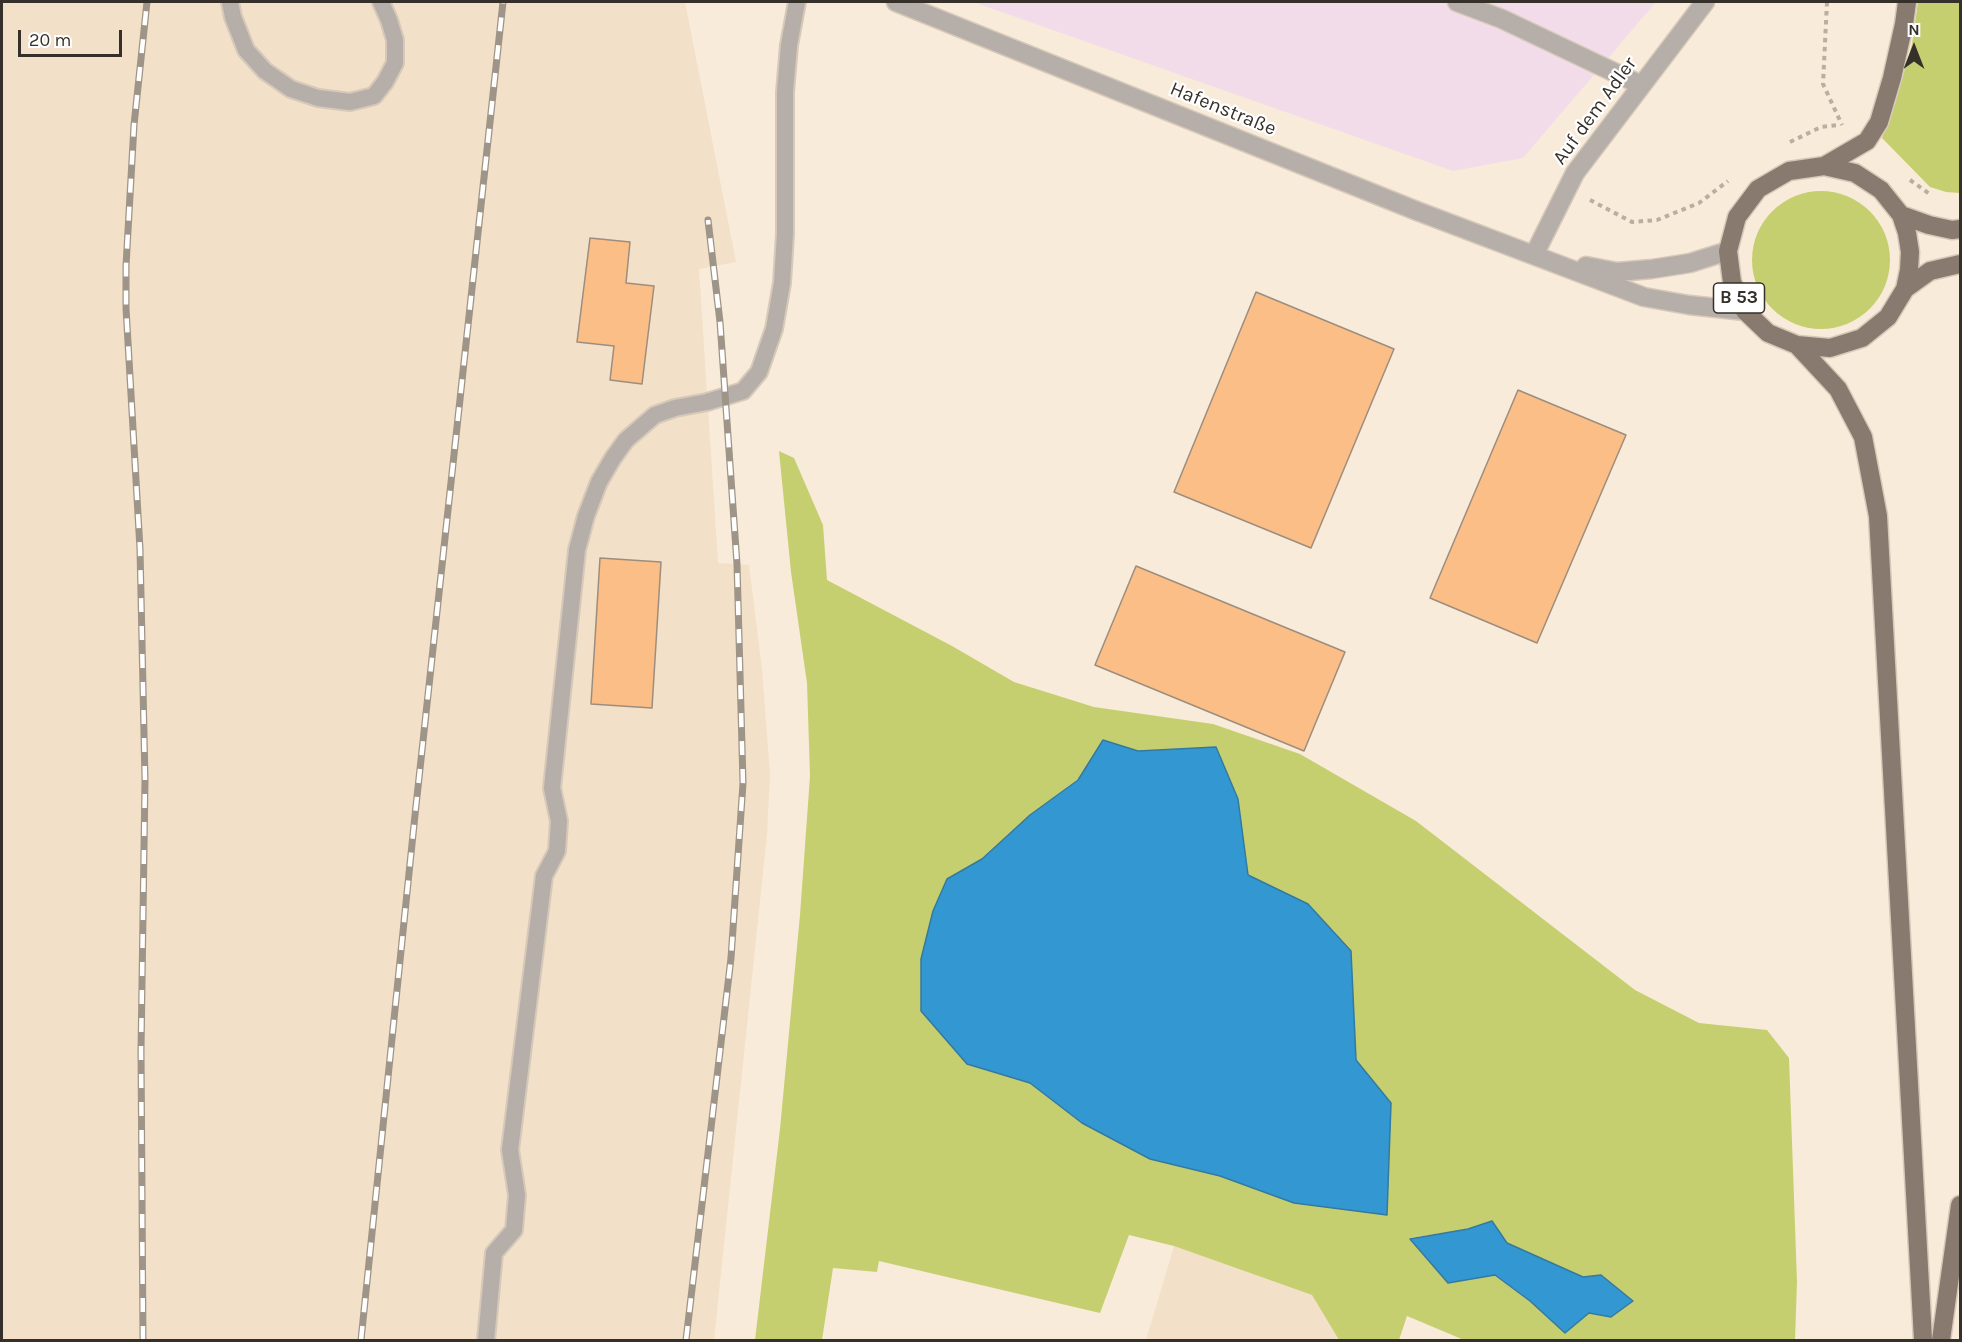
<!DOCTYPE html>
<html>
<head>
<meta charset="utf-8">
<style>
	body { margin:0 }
	#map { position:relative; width:1962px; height:1342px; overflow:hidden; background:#f9ebd9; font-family:Karla,sans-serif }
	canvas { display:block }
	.frame { position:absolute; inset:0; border:3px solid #353029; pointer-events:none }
	.north { position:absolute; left:1884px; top:18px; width:60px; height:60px; -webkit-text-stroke:4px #fff; paint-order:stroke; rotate:0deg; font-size:16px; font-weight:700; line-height:24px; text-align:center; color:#353029 }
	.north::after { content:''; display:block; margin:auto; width:21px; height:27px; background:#353029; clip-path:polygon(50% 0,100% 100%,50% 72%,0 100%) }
	.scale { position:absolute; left:18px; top:30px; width:104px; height:27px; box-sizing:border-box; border:3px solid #353029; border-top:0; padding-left:8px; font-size:18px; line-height:21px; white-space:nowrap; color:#353029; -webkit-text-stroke:4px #fff; paint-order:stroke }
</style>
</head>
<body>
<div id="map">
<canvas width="1962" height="1342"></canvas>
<div class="frame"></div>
<div class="north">N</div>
<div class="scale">20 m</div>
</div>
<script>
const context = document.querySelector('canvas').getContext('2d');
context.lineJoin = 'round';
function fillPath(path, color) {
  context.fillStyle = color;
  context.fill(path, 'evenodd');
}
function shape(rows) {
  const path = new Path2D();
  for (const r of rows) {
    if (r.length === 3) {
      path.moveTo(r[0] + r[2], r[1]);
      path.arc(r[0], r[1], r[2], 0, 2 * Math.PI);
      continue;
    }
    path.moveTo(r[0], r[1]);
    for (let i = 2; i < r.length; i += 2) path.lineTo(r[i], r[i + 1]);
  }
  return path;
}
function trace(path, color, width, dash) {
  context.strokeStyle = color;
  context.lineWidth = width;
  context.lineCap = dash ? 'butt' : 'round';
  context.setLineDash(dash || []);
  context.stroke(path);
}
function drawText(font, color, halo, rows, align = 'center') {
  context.font = font + ' Karla,sans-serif';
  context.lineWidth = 4.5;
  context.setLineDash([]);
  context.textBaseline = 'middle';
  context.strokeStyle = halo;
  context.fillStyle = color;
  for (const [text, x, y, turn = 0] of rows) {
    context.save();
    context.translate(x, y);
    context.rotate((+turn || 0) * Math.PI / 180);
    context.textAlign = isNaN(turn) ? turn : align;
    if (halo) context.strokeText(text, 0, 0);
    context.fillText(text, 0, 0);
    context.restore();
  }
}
fillPath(shape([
	[973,2,1656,2,1523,158,1453,171]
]), '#f2dce9');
fillPath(shape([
	[2,2,685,2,736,262,699,269,718,563,749,565,762,670,770,775,767,834,714,1340,2,1340],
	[1174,1246,1312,1295,1339,1340,1146,1340]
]), '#f2e0c8');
fillPath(shape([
	[1918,2,1960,2,1960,193,1946,192,1930,187,1882,138,1895,104,1912,44],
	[1821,260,69],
	[779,451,794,458,823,525,827,580,952,646,1014,682,1094,707,1213,724,1300,754,1416,821,1635,990,1699,1023,1767,1030,1789,1058,1797,1282,1795,1340,1464,1340,1407,1316,1399,1340,1339,1340,1312,1295,1174,1246,1129,1235,1100,1313,879,1261,877,1272,833,1268,822,1340,755,1340,780,1129,800,915,810,776,807,683,791,572],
	[1103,740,1138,751,1215,747,1238,799,1248,875,1308,904,1351,951,1356,1060,1391,1104,1220,1176,1150,1159,1082,1123,1030,1083,921,1011,921,959,933,911,947,880,982,859,1030,815,1078,779],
	[1492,1221,1506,1243,1583,1277,1601,1275,1633,1301,1611,1317,1530,1301,1494,1275,1448,1283,1411,1238,1468,1229]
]), '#c6cf70');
const water = shape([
	[1103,740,1138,751,1216,747,1238,799,1248,875,1308,904,1351,951,1356,1060,1391,1103,1387,1215,1294,1203,1220,1176,1150,1159,1082,1123,1030,1083,967,1064,921,1011,921,959,933,911,947,879,982,859,1030,815,1078,780,1103,740],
	[1492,1221,1507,1243,1583,1277,1601,1275,1633,1301,1611,1317,1589,1313,1565,1333,1530,1301,1495,1275,1448,1283,1410,1239,1468,1229,1492,1221]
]);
fillPath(water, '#3398d1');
trace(water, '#34799f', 1.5);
const building = shape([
	[590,238,630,242,626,283,654,286,642,384,610,380,614,346,577,342,590,238],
	[1256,292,1394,349,1311,548,1174,492,1256,292],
	[1518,390,1626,435,1537,643,1430,598,1518,390],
	[600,558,661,562,652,708,591,704,600,558],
	[1136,566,1345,652,1304,751,1095,665,1136,566]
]);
fillPath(building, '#fabe86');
trace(building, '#9d8d7e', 1.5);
const service = shape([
	[230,2,233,17,246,50,265,71,291,89,318,98,350,102,374,96,385,82,395,63,395,40,389,20,381,2],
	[486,1340,494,1253,514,1230,517,1195,510,1150,544,876,557,851,559,821,552,788,577,550,586,516,599,482,613,458,626,440,655,415,675,408,707,402,743,391,759,372,774,329,782,283,785,234,785,92,789,45,797,2]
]);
const minor = shape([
	[896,2,1417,211,1644,297,1689,305,1745,311],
	[1457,2,1502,19,1641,85],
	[1534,255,1575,173,1705,2],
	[1586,266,1617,272,1652,269,1690,263,1728,251]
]);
const primary = shape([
	[1824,166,1867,141,1879,122,1892,78,1904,24,1907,2],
	[1901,215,1907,233,1910,252,1909,270,1905,289,1888,317,1862,338,1830,348,1797,345,1768,333,1745,311,1732,282,1728,251,1737,217,1758,189,1789,171,1824,166,1855,173,1881,190,1901,215,1929,225,1952,230,1960,229],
	[1905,289,1930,271,1960,264],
	[1797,345,1838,389,1863,437,1878,516,1923,1340],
	[1941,1340,1960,1205]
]);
trace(service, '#d6c9b9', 20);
trace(minor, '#d6c9b9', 21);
trace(primary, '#d6c9b9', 21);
trace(shape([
	[1827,2,1823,84,1842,125],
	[1790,142,1821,127,1839,125],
	[1910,180,1931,195],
	[1590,200,1632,222,1657,220,1699,203,1728,181]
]), '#b9aea0', 4, [4.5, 4.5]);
trace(service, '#b6aea8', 16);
trace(minor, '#b6aea8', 18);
trace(primary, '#887a6e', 18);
const rail = shape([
	[143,1340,141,1051,145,780,140,549,126,308,126,266,134,125,147,2],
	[361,1340,415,815,503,2],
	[686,1340,731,958,743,783,737,564,720,322,708,220]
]);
trace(rail, '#9e9487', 7);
trace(rail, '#fff', 4.5, [14]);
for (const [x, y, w] of [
	[1739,298,51]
]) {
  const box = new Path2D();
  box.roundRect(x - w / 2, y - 15, w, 30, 4.5);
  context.fillStyle = '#fff';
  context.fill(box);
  trace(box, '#353029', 1.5);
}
drawText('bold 18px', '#353029', null, [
	["B 53",1739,298]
]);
drawText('20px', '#353029', '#fff', [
	["Hafenstraße",1223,109,22],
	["Auf dem Adler",1595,111,-54]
]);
</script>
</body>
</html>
